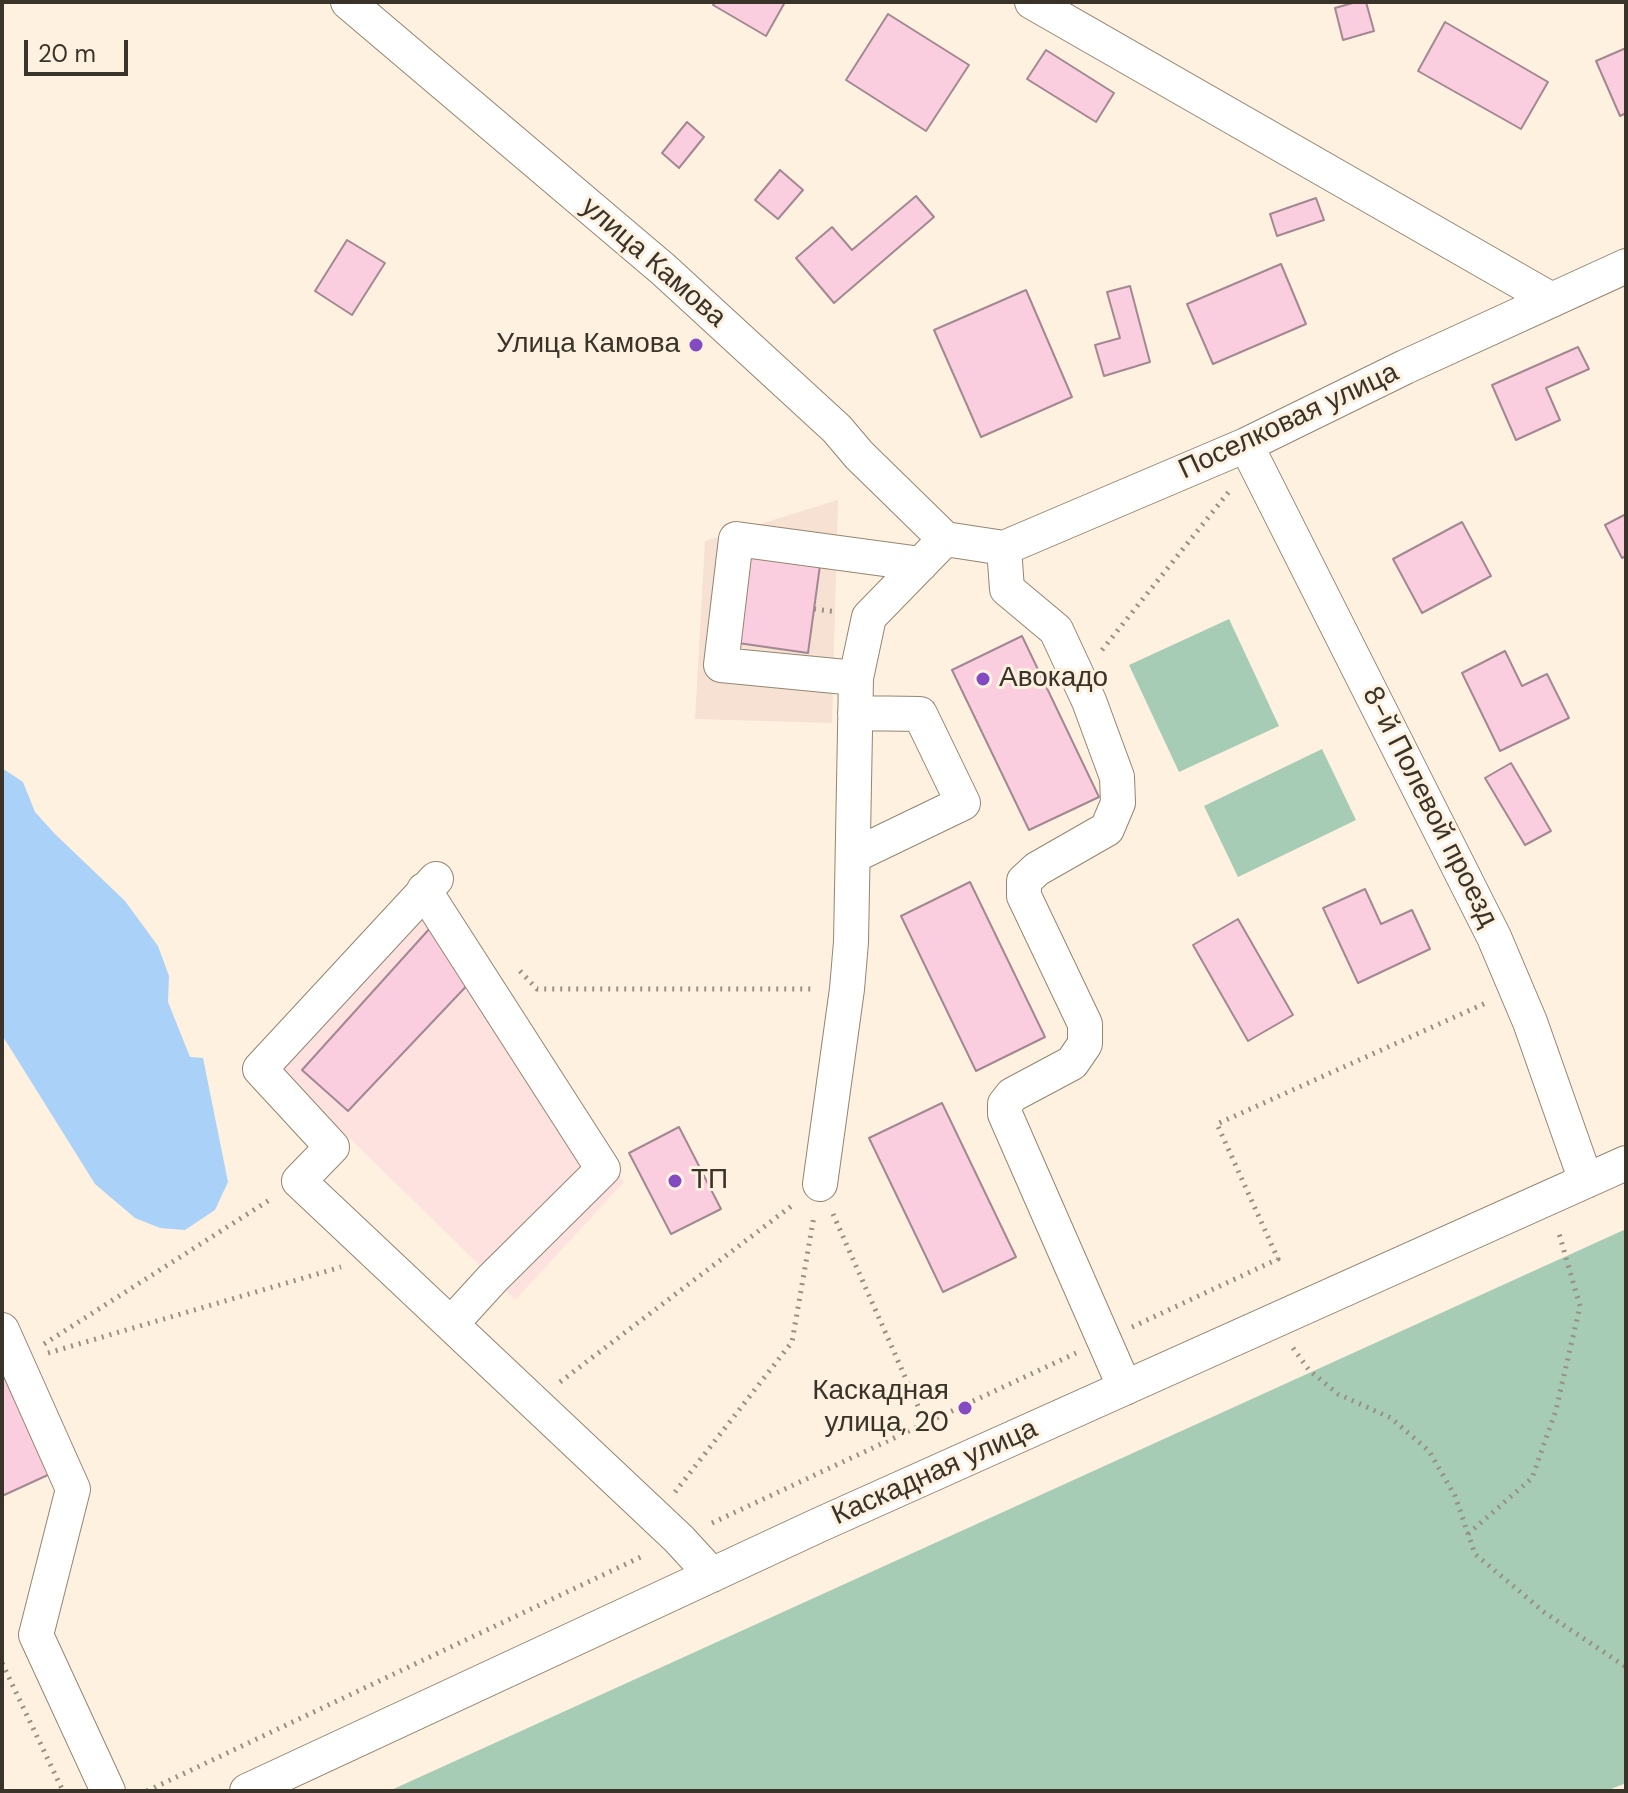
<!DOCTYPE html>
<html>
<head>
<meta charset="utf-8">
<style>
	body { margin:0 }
	#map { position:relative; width:1628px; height:1793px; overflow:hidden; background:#fef1df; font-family:"DM Sans",sans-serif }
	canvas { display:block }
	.frame { position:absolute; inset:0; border:4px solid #39332a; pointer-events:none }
	.scale { position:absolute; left:24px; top:40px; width:104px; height:36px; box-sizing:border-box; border:4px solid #39332a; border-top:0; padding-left:10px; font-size:24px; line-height:28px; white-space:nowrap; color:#39332a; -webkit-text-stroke:6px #fef1df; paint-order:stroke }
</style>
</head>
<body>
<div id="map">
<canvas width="1628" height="1793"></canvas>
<div class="frame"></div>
<div class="scale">20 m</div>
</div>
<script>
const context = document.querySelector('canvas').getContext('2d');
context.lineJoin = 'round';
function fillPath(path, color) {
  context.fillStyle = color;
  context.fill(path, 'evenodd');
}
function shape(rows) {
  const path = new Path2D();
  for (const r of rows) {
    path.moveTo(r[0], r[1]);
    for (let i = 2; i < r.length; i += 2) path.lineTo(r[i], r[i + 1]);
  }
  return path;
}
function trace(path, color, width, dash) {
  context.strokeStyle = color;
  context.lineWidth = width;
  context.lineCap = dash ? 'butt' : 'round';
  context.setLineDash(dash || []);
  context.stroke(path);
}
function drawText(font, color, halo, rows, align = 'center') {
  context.font = font + ' "DM Sans",sans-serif';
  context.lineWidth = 6;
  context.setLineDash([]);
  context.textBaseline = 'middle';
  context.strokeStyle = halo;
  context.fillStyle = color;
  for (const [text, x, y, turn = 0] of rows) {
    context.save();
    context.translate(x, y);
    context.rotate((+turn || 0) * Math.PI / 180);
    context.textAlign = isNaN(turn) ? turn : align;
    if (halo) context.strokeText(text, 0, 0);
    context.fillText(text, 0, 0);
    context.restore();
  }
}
fillPath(shape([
	[838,500,832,723,695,719,705,541]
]), '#f6e1d3');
fillPath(shape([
	[438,900,624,1182,515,1300,279,1069]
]), '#fde2e0');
fillPath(shape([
	[1229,619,1279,726,1179,772,1129,665],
	[1322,749,1356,820,1238,877,1204,806],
	[1626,1229,1626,1783,1606,1791,389,1791]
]), '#a6ccb5');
fillPath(shape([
	[2,768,23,782,35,812,55,834,125,901,158,946,169,976,168,1002,190,1057,203,1058,228,1182,215,1210,185,1230,160,1228,135,1218,95,1184,2,1035]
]), '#aad1f8');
const building = shape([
	[715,2,785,2,766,36,713,5,715,2],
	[1356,2,1366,2,1374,31,1343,40,1335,8,1356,2],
	[888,14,969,65,926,131,846,80,888,14],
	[1445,22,1548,82,1521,129,1418,71,1445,22],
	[1626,48,1626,113,1620,116,1596,61,1626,48],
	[1046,50,1114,93,1096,122,1027,79,1046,50],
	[687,122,704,137,679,168,662,153,687,122],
	[780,170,803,190,778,219,755,200,780,170],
	[916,196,934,217,834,303,796,258,832,227,852,250,916,196],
	[1316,198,1324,220,1277,236,1270,214,1316,198],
	[347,240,385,263,352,315,315,291,347,240],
	[1281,264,1306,324,1213,364,1187,304,1281,264],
	[1130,286,1150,362,1104,376,1095,345,1120,338,1107,292,1130,286],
	[1026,290,1072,397,981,437,934,330,1026,290],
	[1578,347,1589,369,1546,388,1560,420,1516,440,1492,385,1578,347],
	[1626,514,1626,556,1622,558,1605,525,1626,514],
	[1462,522,1491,576,1422,613,1393,559,1462,522],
	[751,548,821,558,808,653,738,643,751,548],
	[1022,636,1099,797,1029,830,952,670,1022,636],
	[1505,651,1522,686,1547,674,1569,718,1500,751,1462,673,1505,651],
	[1511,763,1551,831,1525,845,1485,778,1511,763],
	[970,882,1045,1037,976,1071,901,916,970,882],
	[1365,889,1381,924,1412,910,1430,949,1358,983,1323,908,1365,889],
	[1238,919,1293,1015,1248,1041,1193,945,1238,919],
	[431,927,475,977,348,1111,302,1070,431,927],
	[942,1103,1016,1257,943,1292,869,1138,942,1103],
	[679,1127,721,1209,671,1234,629,1153,679,1127],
	[2,1367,50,1474,2,1496,2,1367]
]);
fillPath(building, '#fbcedf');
trace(building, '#a28892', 2);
const minor = shape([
	[348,2,664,270,837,429,859,455,945,539],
	[1032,2,1552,300],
	[1246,445,1494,937,1530,1022,1586,1181],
	[945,539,1004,548,1246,445,1405,367,1626,266],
	[1004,548,1007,589,1056,630,1089,701,1117,777,1118,803,1107,829,1037,869,1024,881,1024,896,1085,1024,1085,1044,1072,1063,1012,1095,1005,1104,1005,1114,1125,1388],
	[856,678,721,665,736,539,921,564],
	[853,856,963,803,920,714,855,713],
	[436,879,260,1069,332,1147,299,1181,679,1539,712,1575],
	[424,890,603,1169,493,1278,451,1324],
	[820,1184,847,989,851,942,856,678,869,617,945,539],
	[2,1330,73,1489,36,1635,108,1791],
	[247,1791,819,1525,1626,1163]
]);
trace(minor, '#948571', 36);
trace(shape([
	[814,609,837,612],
	[1102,650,1231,489],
	[520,971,537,989,814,989],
	[833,1214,925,1422],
	[1132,1327,1278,1259,1217,1124,1488,1002],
	[44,1344,271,1199],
	[1293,1348,1309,1370,1338,1394,1391,1418,1429,1451,1455,1496,1475,1554,1544,1612,1626,1667],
	[48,1353,341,1267],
	[560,1382,794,1204],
	[675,1492,792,1342,814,1216],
	[712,1523,1076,1353],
	[1468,1534,1532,1478,1556,1410,1580,1306,1558,1230],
	[2,1663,63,1791],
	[147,1791,645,1555]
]), '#999082', 5, [2, 6]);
trace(minor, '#fff', 34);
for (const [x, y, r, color] of [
	[696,345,8,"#834ac1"],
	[983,679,8,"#834ac1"],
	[675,1181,8,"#834ac1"],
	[965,1408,8,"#834ac1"]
]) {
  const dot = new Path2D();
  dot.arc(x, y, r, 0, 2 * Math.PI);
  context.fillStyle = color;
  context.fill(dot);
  trace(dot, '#fef1df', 3);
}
drawText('28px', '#39332a', '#fef1df', [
	["улица Камова",653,263,41],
	["Поселковая улица",1289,422,-25],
	["8-й Полевой проезд",1429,807,63],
	["Каскадная улица",935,1473,-24]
]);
drawText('28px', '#39332a', '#fef1df', [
	["Улица Камова",680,345],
	["Авокадо",999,679,"left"],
	["ТП",691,1181,"left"],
	["Каскадная",949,1392],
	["улица, 20",949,1424]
], 'right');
</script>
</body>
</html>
